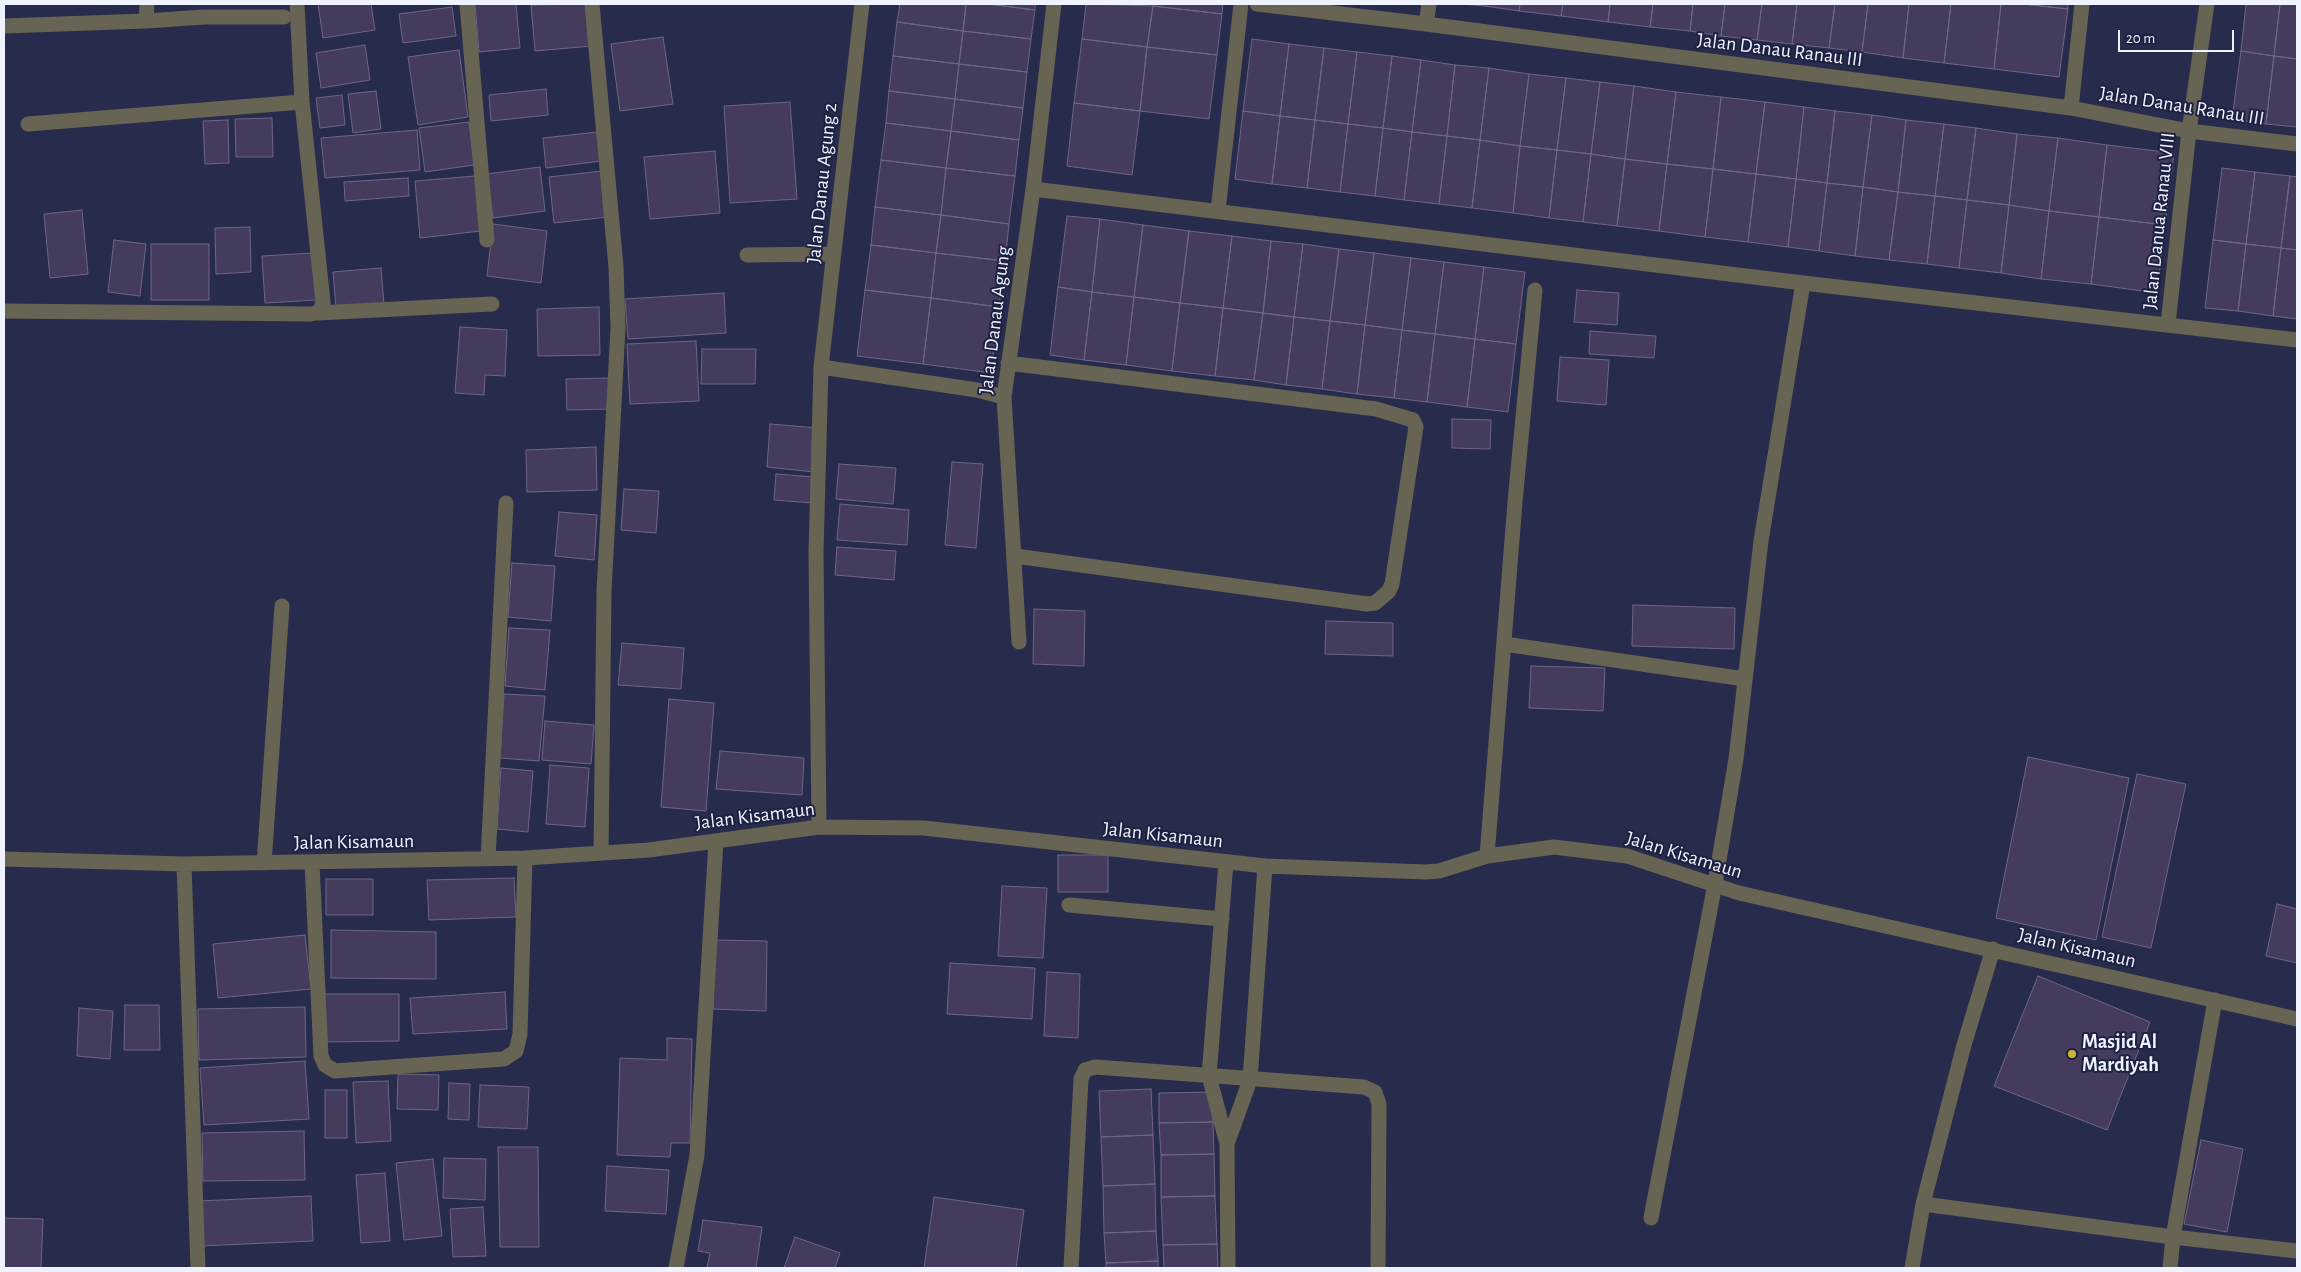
<!DOCTYPE html>
<html>
<head>
<meta charset="utf-8">
<style>
	body { margin:0 }
	#map { position:relative; width:2301px; height:1272px; overflow:hidden; background:#282c4c; font-family:"Alegreya Sans",sans-serif }
	canvas { display:block }
	.frame { position:absolute; inset:0; border:5px solid #eff2ff; pointer-events:none }
	.scale { position:absolute; left:2118px; top:30px; width:116px; height:22px; box-sizing:border-box; border:2px solid #eff2ff; border-top:0; padding-left:6px; font-size:15px; line-height:18px; white-space:nowrap; color:#eff2ff; -webkit-text-stroke:4px #1f2141; paint-order:stroke }
</style>
</head>
<body>
<div id="map">
<canvas width="2301" height="1272"></canvas>
<div class="frame"></div>
<div class="scale">20 m</div>
</div>
<script>
const context = document.querySelector('canvas').getContext('2d');
context.lineJoin = 'round';
function fillPath(path, color) {
  context.fillStyle = color;
  context.fill(path, 'evenodd');
}
function shape(rows) {
  const path = new Path2D();
  for (const r of rows) {
    path.moveTo(r[0], r[1]);
    for (let i = 2; i < r.length; i += 2) path.lineTo(r[i], r[i + 1]);
  }
  return path;
}
function trace(path, color, width, dash) {
  context.strokeStyle = color;
  context.lineWidth = width;
  context.lineCap = dash ? 'butt' : 'round';
  context.setLineDash(dash || []);
  context.stroke(path);
}
function drawText(font, color, halo, rows, align = 'center') {
  context.font = font + ' "Alegreya Sans",sans-serif';
  context.lineWidth = 4;
  context.setLineDash([]);
  context.textBaseline = 'middle';
  context.strokeStyle = halo;
  context.fillStyle = color;
  for (const [text, x, y, turn = 0] of rows) {
    context.save();
    context.translate(x, y);
    context.rotate((+turn || 0) * Math.PI / 180);
    context.textAlign = isNaN(turn) ? turn : align;
    if (halo) context.strokeText(text, 0, 0);
    context.fillText(text, 0, 0);
    context.restore();
  }
}
const building = shape([
	[318,4,371,4,375,30,323,38,318,4],
	[475,4,516,4,520,48,479,52,475,4],
	[589,4,592,46,535,51,531,5,589,4],
	[900,4,966,4,963,31,897,22,900,4],
	[966,4,988,4,1035,10,1031,39,963,31,966,4],
	[988,4,1035,4,1035,10,988,4],
	[1086,4,1153,6,1147,47,1082,39,1086,4],
	[1153,4,1223,4,1222,14,1153,6,1153,4],
	[1462,4,1486,4,1485,6,1462,4],
	[1486,4,1520,4,1519,11,1485,6,1486,4],
	[1520,4,1563,4,1561,16,1519,11,1520,4],
	[1563,4,1610,4,1608,22,1561,16,1563,4],
	[1610,4,1653,4,1650,27,1608,22,1610,4],
	[1653,4,1693,4,1690,31,1650,27,1653,4],
	[1693,4,1725,4,1721,36,1690,31,1693,4],
	[1725,4,1762,4,1757,40,1721,36,1725,4],
	[1762,4,1797,4,1792,44,1757,40,1762,4],
	[1797,4,1835,4,1829,48,1792,44,1797,4],
	[1835,4,1868,4,1862,52,1829,48,1835,4],
	[1868,4,1909,4,1903,58,1862,52,1868,4],
	[1909,4,1951,4,1944,63,1903,58,1909,4],
	[1951,4,2001,4,1994,69,1944,63,1951,4],
	[2001,4,2023,4,2068,9,2059,77,1994,69,2001,4],
	[2023,4,2068,4,2068,9,2023,4],
	[2246,4,2280,4,2274,56,2241,51,2246,4],
	[2280,4,2297,4,2297,59,2274,56,2280,4],
	[1153,6,1222,14,1217,55,1147,47,1153,6],
	[452,7,456,36,403,43,399,14,452,7],
	[897,22,963,31,959,64,893,56,897,22],
	[963,31,1031,39,1027,72,959,64,963,31],
	[663,37,673,104,620,111,611,44,663,37],
	[1082,39,1147,47,1140,111,1074,103,1082,39],
	[1252,39,1289,44,1280,116,1243,111,1252,39],
	[1289,44,1324,48,1315,120,1280,116,1289,44],
	[365,45,370,80,321,88,316,53,365,45],
	[1147,47,1217,55,1209,119,1140,111,1147,47],
	[1324,48,1357,52,1348,124,1315,120,1324,48],
	[459,50,468,117,418,125,408,57,459,50],
	[2241,51,2274,56,2266,124,2232,119,2241,51],
	[1357,52,1392,56,1383,128,1348,124,1357,52],
	[893,56,959,64,955,99,889,91,893,56],
	[1392,56,1421,60,1412,132,1383,128,1392,56],
	[2274,56,2297,59,2297,127,2266,124,2274,56],
	[1421,60,1455,65,1447,136,1412,132,1421,60],
	[959,64,1027,72,1023,108,955,99,959,64],
	[1455,65,1489,68,1480,140,1447,136,1455,65],
	[1489,68,1529,74,1520,146,1480,140,1489,68],
	[1529,74,1566,78,1557,150,1520,146,1529,74],
	[1566,78,1600,82,1591,154,1557,150,1566,78],
	[1600,82,1634,86,1625,159,1591,154,1600,82],
	[1634,86,1676,92,1667,164,1625,159,1634,86],
	[546,89,548,115,491,121,489,95,546,89],
	[376,91,381,129,353,133,348,94,376,91],
	[889,91,955,99,951,131,886,123,889,91],
	[1676,92,1721,97,1713,169,1667,164,1676,92],
	[342,95,345,125,320,128,316,98,342,95],
	[1721,97,1765,102,1756,174,1713,169,1721,97],
	[955,99,1023,108,1019,140,951,131,955,99],
	[790,102,797,199,730,203,724,106,790,102],
	[1765,102,1804,107,1796,179,1756,174,1765,102],
	[1074,103,1140,111,1132,175,1067,166,1074,103],
	[1804,107,1835,111,1827,183,1796,179,1804,107],
	[1243,111,1280,116,1272,184,1235,179,1243,111],
	[1835,111,1872,115,1863,187,1827,183,1835,111],
	[1872,115,1906,120,1898,192,1863,187,1872,115],
	[1280,116,1315,120,1307,188,1272,184,1280,116],
	[272,118,273,157,236,157,235,119,272,118],
	[228,120,229,163,205,164,203,121,228,120],
	[1315,120,1348,124,1340,192,1307,188,1315,120],
	[1906,120,1944,124,1935,196,1898,192,1906,120],
	[469,122,474,165,425,172,419,128,469,122],
	[886,123,951,131,946,168,881,160,886,123],
	[1348,124,1383,128,1375,196,1340,192,1348,124],
	[1944,124,1976,128,1967,200,1935,196,1944,124],
	[1383,128,1412,132,1404,200,1375,196,1383,128],
	[1976,128,2017,134,2009,205,1967,200,1976,128],
	[417,130,420,170,325,178,321,138,417,130],
	[951,131,1019,140,1015,176,946,168,951,131],
	[597,132,601,161,546,168,543,138,597,132],
	[1412,132,1447,136,1439,204,1404,200,1412,132],
	[2017,134,2058,138,2049,211,2009,205,2017,134],
	[1447,136,1480,140,1472,208,1439,204,1447,136],
	[2058,138,2107,145,2099,217,2049,211,2058,138],
	[1480,140,1520,146,1513,213,1472,208,1480,140],
	[2107,145,2174,153,2165,225,2099,217,2107,145],
	[1520,146,1557,150,1549,218,1513,213,1520,146],
	[1557,150,1591,154,1583,222,1549,218,1557,150],
	[715,151,720,213,650,219,644,157,715,151],
	[1591,154,1625,159,1617,226,1583,222,1591,154],
	[1625,159,1667,164,1659,231,1617,226,1625,159],
	[881,160,946,168,941,215,875,207,881,160],
	[1667,164,1713,169,1705,237,1659,231,1667,164],
	[540,167,545,211,493,218,487,174,540,167],
	[946,168,1015,176,1009,224,941,215,946,168],
	[2222,168,2255,172,2246,244,2213,240,2222,168],
	[1713,169,1756,174,1748,242,1705,237,1713,169],
	[602,171,608,217,554,223,549,177,602,171],
	[2255,172,2290,176,2281,248,2246,244,2255,172],
	[1756,174,1796,179,1788,247,1748,242,1756,174],
	[475,176,481,231,420,238,415,181,475,176],
	[2290,176,2297,177,2297,250,2281,248,2290,176],
	[408,178,409,196,345,201,344,182,408,178],
	[1796,179,1827,183,1819,251,1788,247,1796,179],
	[1827,183,1863,187,1855,256,1819,251,1827,183],
	[1863,187,1898,192,1889,260,1855,256,1863,187],
	[1898,192,1935,196,1927,264,1889,260,1898,192],
	[1935,196,1967,200,1959,268,1927,264,1935,196],
	[1967,200,2009,205,2001,273,1959,268,1967,200],
	[2009,205,2049,211,2041,279,2001,273,2009,205],
	[875,207,941,215,936,253,871,245,875,207],
	[82,210,88,274,50,278,44,214,82,210],
	[2049,211,2099,217,2091,284,2041,279,2049,211],
	[941,215,1009,224,1005,261,936,253,941,215],
	[1067,216,1100,219,1092,292,1058,287,1067,216],
	[2099,217,2165,225,2157,293,2091,284,2099,217],
	[1100,219,1143,225,1134,297,1092,292,1100,219],
	[493,224,547,231,541,283,487,276,493,224],
	[1143,225,1189,231,1180,303,1134,297,1143,225],
	[250,227,251,272,216,274,215,228,250,227],
	[1189,231,1232,236,1223,308,1180,303,1189,231],
	[1232,236,1271,241,1263,313,1223,308,1232,236],
	[114,240,146,244,140,296,108,292,114,240],
	[2213,240,2246,244,2238,311,2205,308,2213,240],
	[1271,241,1303,244,1294,317,1263,313,1271,241],
	[151,244,209,244,209,300,151,300,151,244],
	[1303,244,1339,249,1330,321,1294,317,1303,244],
	[2246,244,2281,248,2273,316,2238,311,2246,244],
	[871,245,936,253,931,298,865,290,871,245],
	[2281,248,2297,250,2297,319,2273,316,2281,248],
	[1339,249,1374,253,1365,325,1330,321,1339,249],
	[314,253,317,300,265,303,262,256,314,253],
	[936,253,1005,261,999,307,931,298,936,253],
	[1374,253,1411,258,1402,330,1365,325,1374,253],
	[1411,258,1444,262,1435,334,1402,330,1411,258],
	[1444,262,1484,267,1475,339,1435,334,1444,262],
	[1484,267,1525,272,1516,344,1475,339,1484,267],
	[381,268,384,304,336,308,333,272,381,268],
	[1058,287,1092,292,1084,360,1050,355,1058,287],
	[865,290,931,298,923,364,857,356,865,290],
	[1577,290,1619,293,1617,325,1574,322,1577,290],
	[1092,292,1134,297,1126,365,1084,360,1092,292],
	[724,293,726,333,628,339,625,299,724,293],
	[1134,297,1180,303,1172,371,1126,365,1134,297],
	[931,298,999,307,991,373,923,364,931,298],
	[1180,303,1223,308,1215,376,1172,371,1180,303],
	[599,307,600,355,538,356,537,309,599,307],
	[1223,308,1263,313,1254,380,1215,376,1223,308],
	[1263,313,1294,317,1286,385,1254,380,1263,313],
	[1294,317,1330,321,1322,389,1286,385,1294,317],
	[1330,321,1365,325,1357,394,1322,389,1330,321],
	[1365,325,1402,330,1394,398,1357,394,1365,325],
	[460,327,507,330,505,376,485,375,484,395,455,393,460,327],
	[1402,330,1435,334,1427,402,1394,398,1402,330],
	[1590,331,1656,336,1654,358,1589,354,1590,331],
	[1435,334,1475,339,1467,407,1427,402,1435,334],
	[1475,339,1516,344,1508,412,1467,407,1475,339],
	[696,341,699,401,630,404,627,344,696,341],
	[702,349,756,349,755,384,701,384,702,349],
	[1560,357,1609,360,1606,405,1557,401,1560,357],
	[611,378,612,409,567,410,566,379,611,378],
	[1452,419,1491,420,1490,449,1452,448,1452,419],
	[770,424,818,428,814,472,767,467,770,424],
	[596,447,597,490,527,492,526,450,596,447],
	[952,462,983,464,976,548,945,545,952,462],
	[839,464,896,468,893,504,836,499,839,464],
	[776,474,814,477,813,503,774,500,776,474],
	[624,489,659,491,656,533,621,530,624,489],
	[840,504,909,510,907,545,837,540,840,504],
	[559,512,597,515,594,560,555,556,559,512],
	[837,547,896,551,894,580,835,575,837,547],
	[512,563,555,566,551,621,508,617,512,563],
	[1633,605,1735,608,1734,649,1632,646,1633,605],
	[1034,609,1085,611,1084,666,1033,664,1034,609],
	[1326,621,1393,623,1393,656,1325,654,1326,621],
	[509,628,550,630,545,690,505,686,509,628],
	[622,643,684,648,681,689,618,685,622,643],
	[1531,666,1605,668,1603,711,1529,708,1531,666],
	[504,694,545,696,539,761,500,758,504,694],
	[669,699,714,703,706,811,661,807,669,699],
	[545,721,594,725,591,764,542,760,545,721],
	[720,751,804,758,802,795,716,789,720,751],
	[2028,757,2129,778,2096,940,1996,918,2028,757],
	[550,765,589,768,585,827,546,824,550,765],
	[501,768,533,771,528,832,497,829,501,768],
	[2137,774,2186,784,2151,948,2102,937,2137,774],
	[1058,855,1108,855,1108,892,1058,892,1058,855],
	[514,878,516,917,429,920,427,880,514,878],
	[326,879,373,879,373,915,326,915,326,879],
	[1002,886,1047,888,1043,958,998,956,1002,886],
	[2277,904,2297,909,2297,963,2266,956,2277,904],
	[331,930,436,932,436,979,331,978,331,930],
	[305,935,311,989,218,998,213,944,305,935],
	[714,940,767,941,766,1011,713,1009,714,940],
	[950,963,1035,968,1032,1019,947,1014,950,963],
	[1047,972,1080,974,1078,1038,1044,1036,1047,972],
	[2038,976,2150,1022,2107,1130,1994,1086,2038,976],
	[505,992,507,1029,413,1034,410,998,505,992],
	[323,994,399,994,399,1041,323,1042,323,994],
	[125,1005,159,1005,160,1050,124,1050,125,1005],
	[305,1007,306,1057,199,1060,198,1009,305,1007],
	[79,1008,113,1011,110,1059,77,1056,79,1008],
	[667,1038,692,1039,690,1143,671,1143,670,1157,617,1155,620,1058,667,1060,667,1038],
	[305,1061,309,1119,204,1125,200,1068,305,1061],
	[398,1074,439,1075,438,1110,397,1109,398,1074],
	[388,1081,391,1141,356,1143,353,1082,388,1081],
	[449,1083,470,1084,469,1120,448,1119,449,1083],
	[480,1085,529,1087,527,1129,478,1127,480,1085],
	[1151,1089,1153,1135,1101,1137,1099,1091,1151,1089],
	[325,1090,347,1090,347,1138,325,1138,325,1090],
	[1213,1092,1213,1122,1159,1123,1159,1093,1213,1092],
	[1213,1122,1214,1154,1161,1155,1159,1123,1213,1122],
	[304,1131,305,1180,203,1181,202,1133,304,1131],
	[1153,1135,1155,1184,1103,1186,1101,1137,1153,1135],
	[2201,1140,2243,1149,2227,1232,2184,1224,2201,1140],
	[498,1147,538,1147,539,1247,500,1247,498,1147],
	[1214,1154,1215,1196,1161,1197,1161,1155,1214,1154],
	[444,1158,486,1159,485,1200,443,1198,444,1158],
	[433,1159,442,1236,404,1240,396,1163,433,1159],
	[607,1166,669,1170,666,1214,605,1211,607,1166],
	[385,1173,390,1241,361,1243,356,1175,385,1173],
	[1155,1184,1156,1231,1104,1233,1103,1186,1155,1184],
	[311,1196,313,1241,200,1246,198,1201,311,1196],
	[1215,1196,1217,1244,1163,1245,1161,1197,1215,1196],
	[934,1197,1024,1210,1016,1268,924,1268,934,1197],
	[483,1207,486,1256,453,1257,450,1209,483,1207],
	[4,1218,43,1219,41,1268,4,1268,4,1218],
	[703,1220,762,1227,756,1268,707,1268,710,1253,698,1251,703,1220],
	[1156,1231,1158,1261,1106,1263,1104,1233,1156,1231],
	[795,1237,840,1253,835,1268,784,1268,795,1237],
	[1217,1244,1218,1268,1164,1268,1163,1245,1217,1244],
	[1158,1261,1158,1268,1106,1268,1106,1263,1158,1261]
]);
fillPath(building, '#453b5d');
trace(building, '#6f6489', 1);
trace(shape([
	[467,4,487,240],
	[592,4,616,267,618,328,604,591,601,853],
	[1257,4,1426,24,2071,108,2189,131,2297,144],
	[146,21,147,4],
	[1426,24,1429,4],
	[4,26,146,21,204,17,284,17],
	[2071,108,2082,4],
	[28,124,302,102],
	[1033,189,1803,283,2297,340],
	[1218,211,1241,4],
	[747,255,834,254],
	[4,311,311,314,320,312,323,302,302,102,297,4],
	[318,313,492,304],
	[2168,324,2189,131,2207,4],
	[1008,363,1376,409,1413,420,1416,427,1392,584,1389,591,1375,603,1367,604,1015,556],
	[821,367,977,390,1004,397],
	[1019,642,1004,397,1033,189,1054,4],
	[1504,644,1745,679],
	[819,827,816,552,821,367,862,4],
	[1487,856,1515,502,1535,290],
	[4,859,184,864,525,858,649,850,819,827,924,828,1265,866,1426,872,1439,871,1487,856,1554,847,1627,856,1739,893,2297,1019],
	[488,859,506,503],
	[1226,862,1209,1076,1227,1144,1228,1268],
	[264,863,282,606],
	[312,863,321,1056,325,1065,335,1071,504,1059,516,1051,520,1034,525,858],
	[184,864,198,1268],
	[1069,905,1222,919],
	[1227,1144,1250,1080,1265,866],
	[1923,1204,2173,1237,2297,1251],
	[1651,1218,1715,884,1736,759,1761,541,1803,283],
	[676,1268,697,1155,716,841],
	[1071,1268,1081,1079,1085,1070,1095,1067,1364,1087,1375,1092,1379,1104,1378,1268],
	[1912,1268,1923,1204,1934,1161,1964,1045,1993,949],
	[2170,1268,2173,1237,2215,1000]
]), '#676453', 15);
for (const [x, y, r, color] of [
	[2072,1054,5,"#d0b736"]
]) {
  const dot = new Path2D();
  dot.arc(x, y, r, 0, 2 * Math.PI);
  context.fillStyle = color;
  context.fill(dot);
  trace(dot, '#1f2141', 2);
}
drawText('20px', '#eff2ff', '#1f2141', [
	["Jalan Danau Ranau III",1780,50,7],
	["Jalan Danau Ranau III",2182,106,9],
	["Jalan Danau Agung 2",822,183,-84],
	["Jalan Danua Ranau VIII",2159,221,-84],
	["Jalan Danau Agung",995,320,-83],
	["Jalan Kisamaun",755,816,-7],
	["Jalan Kisamaun",1163,835,6],
	["Jalan Kisamaun",354,842,-1],
	["Jalan Kisamaun",1684,855,17],
	["Jalan Kisamaun",2077,948,13]
]);
drawText('bold 20px', '#eff2ff', '#1f2141', [
	["Masjid Al",2082,1042],
	["Mardiyah",2082,1065]
], 'left');
</script>
</body>
</html>
